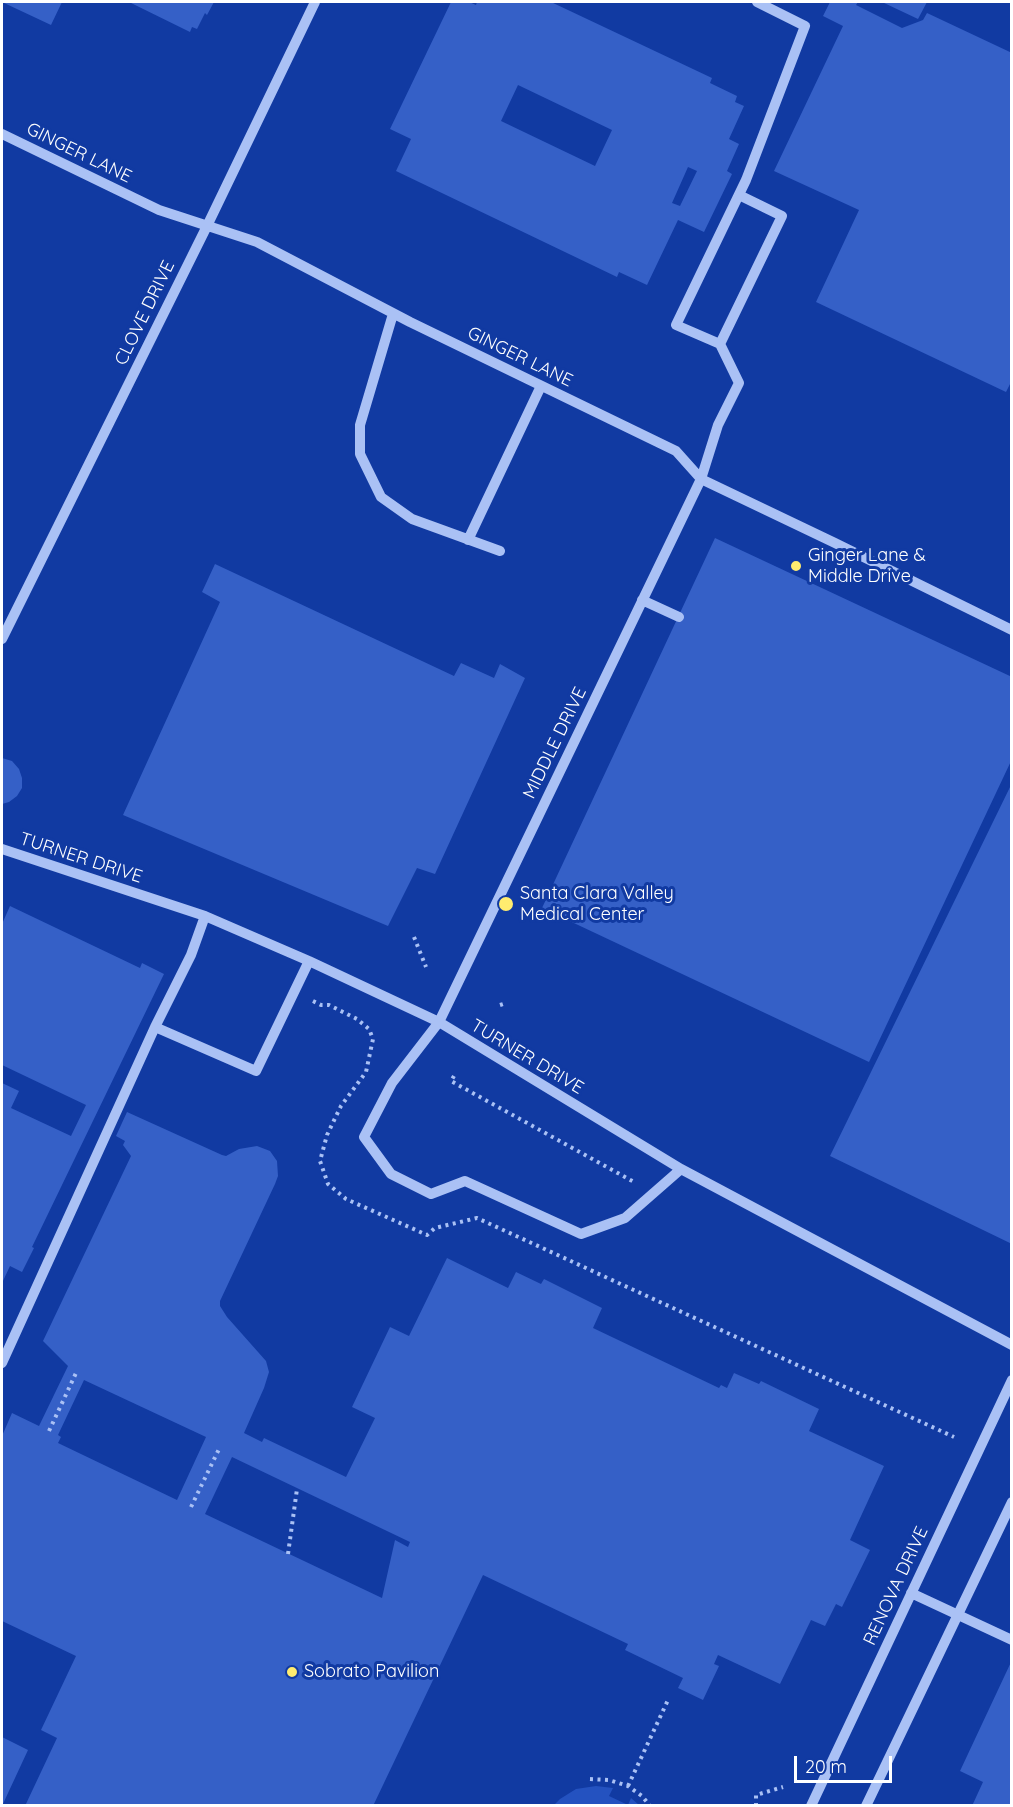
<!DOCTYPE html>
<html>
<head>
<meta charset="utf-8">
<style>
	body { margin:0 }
	#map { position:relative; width:1013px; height:1807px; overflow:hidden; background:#113aa2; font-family:Quicksand,sans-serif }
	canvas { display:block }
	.frame { position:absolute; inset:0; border:3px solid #fff; pointer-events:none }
	.scale { position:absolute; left:794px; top:1756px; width:98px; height:27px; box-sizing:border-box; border:3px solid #fff; border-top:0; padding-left:8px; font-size:18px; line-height:21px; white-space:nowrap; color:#fff; -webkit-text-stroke:4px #113aa2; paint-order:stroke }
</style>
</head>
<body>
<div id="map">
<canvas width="1013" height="1807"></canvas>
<div class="frame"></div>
<div class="scale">20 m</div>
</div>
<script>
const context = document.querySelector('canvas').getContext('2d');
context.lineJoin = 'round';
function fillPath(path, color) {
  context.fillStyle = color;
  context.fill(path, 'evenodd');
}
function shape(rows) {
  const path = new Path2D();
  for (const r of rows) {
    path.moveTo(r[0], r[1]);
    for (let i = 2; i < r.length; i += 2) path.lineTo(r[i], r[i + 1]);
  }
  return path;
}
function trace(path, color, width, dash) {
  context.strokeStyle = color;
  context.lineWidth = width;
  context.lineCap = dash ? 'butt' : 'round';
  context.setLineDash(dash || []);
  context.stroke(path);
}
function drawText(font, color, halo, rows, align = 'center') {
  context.font = font + ' Quicksand,sans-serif';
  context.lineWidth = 6;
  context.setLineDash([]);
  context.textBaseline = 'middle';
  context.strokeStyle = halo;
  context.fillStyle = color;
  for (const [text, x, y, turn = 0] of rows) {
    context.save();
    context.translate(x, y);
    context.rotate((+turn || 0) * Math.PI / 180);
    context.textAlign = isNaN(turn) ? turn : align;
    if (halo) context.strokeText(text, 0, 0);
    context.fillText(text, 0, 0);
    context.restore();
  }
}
fillPath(shape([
	[596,1786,613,1788,609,1796,628,1805,631,1798,639,1805,554,1805,560,1799,576,1789]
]), '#2452c0');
fillPath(shape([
	[2,2,62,2,51,25],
	[129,2,214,2,207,15,205,13,197,29,192,27,190,32],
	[451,2,469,2,476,5,477,2,551,2,712,78,710,83,737,96,735,102,744,106,729,139,739,144,727,171,732,174,704,232,678,220,647,285,619,272,617,277,396,171,411,139,390,129],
	[518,85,612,130,595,166,501,121],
	[688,167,697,171,680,206,672,203],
	[830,2,858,2,856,5,902,28,923,20,927,13,1012,53,1012,380,1006,392,816,302,859,210,774,171,843,26,823,16],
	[882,2,927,2,918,19],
	[715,538,1012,677,1012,759,869,1062,542,908],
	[215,564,454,676,461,663,494,678,500,664,525,678,435,874,417,868,388,926,123,815,220,602,202,592],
	[2,758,12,761,19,769,22,778,22,788,17,796,9,802,2,804],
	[1012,783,1012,1244,830,1156],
	[10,906,140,968,142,963,164,974,32,1247,34,1248,22,1272,10,1266,2,1283,2,1083,19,1091,11,1108,71,1136,86,1105,2,1065,2,924],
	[127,1112,222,1155,226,1156,239,1149,257,1146,270,1151,277,1161,278,1176,275,1184,220,1301,220,1306,227,1317,266,1361,269,1372,264,1388,244,1433,262,1442,264,1438,346,1477,375,1418,352,1407,390,1327,409,1336,447,1258,508,1288,516,1272,541,1284,544,1279,602,1308,593,1328,719,1388,721,1385,727,1388,734,1373,759,1384,761,1381,819,1409,809,1431,884,1466,850,1540,870,1550,842,1607,836,1604,825,1626,811,1620,780,1684,718,1655,714,1664,719,1666,703,1700,678,1688,683,1678,625,1650,628,1644,483,1575,373,1806,25,1806,57,1738,41,1730,76,1656,2,1621,2,1436,12,1413,39,1426,68,1366,43,1341,131,1156,123,1145,125,1141,116,1136],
	[84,1380,206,1437,177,1500,58,1443,61,1437,58,1435],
	[232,1457,410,1542,408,1547,395,1540,382,1598,205,1514],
	[1012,1660,1012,1806,972,1806,983,1782,960,1771],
	[2,1737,28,1750,2,1806]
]), '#3560c7');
trace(shape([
	[414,937,426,967],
	[313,1001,321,1005,329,1005,357,1019,369,1029,373,1039,366,1072,341,1106,327,1135,320,1161,328,1184,346,1199,427,1235,435,1228,477,1218,954,1437],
	[500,1005,503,1004],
	[454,1076,451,1081,634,1182],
	[49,1431,76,1373],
	[191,1507,220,1447],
	[288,1554,297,1489],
	[590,1779,609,1780,628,1786,642,1796,650,1806],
	[628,1786,668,1700],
	[756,1806,756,1795,783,1787]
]), '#aac1f5', 4, [3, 4.5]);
trace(shape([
	[2,134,159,210,257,242,410,322,676,451,701,479,835,543,1012,630],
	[393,314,360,425,360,454,381,497,412,519,500,551],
	[720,344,782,216,739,195],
	[468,540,541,386],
	[642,600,679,617],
	[2,639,207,226,315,2],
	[2,849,205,916,309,961,439,1022,681,1169,1012,1345],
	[205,916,191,955,155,1027,256,1071,309,961],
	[681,1169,625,1218,581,1234,465,1181,431,1194,391,1174,364,1137,392,1083,439,1022,701,479,718,425,739,383,720,344,676,325,746,180,805,26,757,2],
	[2,1363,155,1027],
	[911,1593,1012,1640],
	[811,1806,1012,1380],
	[866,1806,1012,1502]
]), '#aac1f5', 10);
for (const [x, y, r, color] of [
	[796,566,6,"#ffec6f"],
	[506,904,8,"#ffec6f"],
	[292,1672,6,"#ffec6f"]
]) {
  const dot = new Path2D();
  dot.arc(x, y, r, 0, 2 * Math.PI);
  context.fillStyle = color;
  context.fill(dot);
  trace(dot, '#113aa2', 2);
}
drawText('18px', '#fff', '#113aa2', [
	["GINGER LANE",79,153,26],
	["CLOVE DRIVE",145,313,-64],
	["GINGER LANE",520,357,26],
	["MIDDLE DRIVE",555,743,-64],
	["TURNER DRIVE",81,858,18],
	["TURNER DRIVE",527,1057,31],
	["RENOVA DRIVE",896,1586,-65]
]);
drawText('18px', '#fff', '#113aa2', [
	["Ginger Lane &",808,556],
	["Middle Drive",808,577],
	["Santa Clara Valley",520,894],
	["Medical Center",520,915],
	["Sobrato Pavilion",304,1672]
], 'left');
</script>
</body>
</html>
